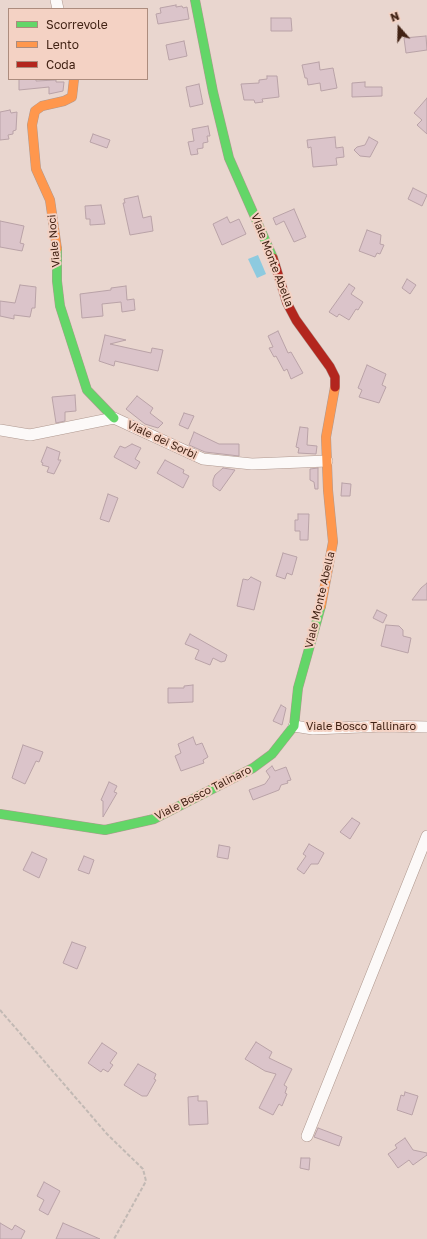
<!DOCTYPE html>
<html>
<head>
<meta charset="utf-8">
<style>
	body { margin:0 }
	#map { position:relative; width:427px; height:1239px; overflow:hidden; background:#e9d6cf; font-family:"Golos Text",sans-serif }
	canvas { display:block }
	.legend { position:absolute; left:8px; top:8px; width:140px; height:72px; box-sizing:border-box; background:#f4d2c4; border:1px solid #ac8c7e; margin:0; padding:5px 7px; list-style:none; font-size:12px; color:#412214 }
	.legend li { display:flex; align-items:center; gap:8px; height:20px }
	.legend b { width:20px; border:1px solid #ac8c7e }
	.north { position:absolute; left:379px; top:8px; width:40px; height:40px; -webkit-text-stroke:3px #f4d2c4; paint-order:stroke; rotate:340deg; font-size:11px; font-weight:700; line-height:16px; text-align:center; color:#412214 }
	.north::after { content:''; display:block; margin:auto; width:14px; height:18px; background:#412214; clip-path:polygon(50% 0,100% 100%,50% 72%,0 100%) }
</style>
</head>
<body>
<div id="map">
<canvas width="427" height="1239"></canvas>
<ul class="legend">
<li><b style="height:5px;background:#63d668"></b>Scorrevole</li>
<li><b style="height:5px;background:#ff974d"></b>Lento</li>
<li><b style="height:5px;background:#b3261e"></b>Coda</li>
</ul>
<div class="north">N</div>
</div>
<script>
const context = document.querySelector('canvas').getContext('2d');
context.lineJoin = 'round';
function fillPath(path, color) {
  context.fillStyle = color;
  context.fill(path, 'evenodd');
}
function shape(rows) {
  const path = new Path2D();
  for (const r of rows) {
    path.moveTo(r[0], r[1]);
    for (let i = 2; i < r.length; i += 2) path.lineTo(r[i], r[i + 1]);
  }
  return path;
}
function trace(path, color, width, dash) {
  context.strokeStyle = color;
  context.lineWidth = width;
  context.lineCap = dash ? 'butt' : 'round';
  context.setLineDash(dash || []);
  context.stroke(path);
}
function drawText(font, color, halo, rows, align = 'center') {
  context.font = font + ' "Golos Text",sans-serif';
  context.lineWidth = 4;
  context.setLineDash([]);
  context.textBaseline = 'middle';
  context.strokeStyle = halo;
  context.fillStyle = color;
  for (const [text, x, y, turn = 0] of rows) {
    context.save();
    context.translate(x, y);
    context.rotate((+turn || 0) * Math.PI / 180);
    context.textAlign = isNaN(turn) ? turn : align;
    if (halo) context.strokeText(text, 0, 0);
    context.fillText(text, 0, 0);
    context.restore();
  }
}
fillPath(shape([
	[258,255,266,274,257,278,248,259]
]), '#8dcadf');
const building = shape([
	[176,5,176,7,182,6,183,8,187,7,189,19,158,24,156,14,161,13,160,8,176,5],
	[271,18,291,18,292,31,271,31,271,18],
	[426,36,427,50,406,53,404,38,426,36],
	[184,41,187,56,169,60,166,45,184,41],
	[319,62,320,70,333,68,337,88,321,91,320,83,308,85,307,78,305,78,302,65,319,62],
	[267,76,277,76,279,97,262,99,263,102,255,103,254,100,244,100,241,84,259,83,259,80,267,79,267,76],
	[19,79,36,79,36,81,56,80,56,82,64,82,63,91,49,94,49,87,19,90,19,79],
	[365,82,365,87,382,87,382,96,352,97,352,83,365,82],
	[199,84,203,104,190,107,186,87,199,84],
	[427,98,427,134,417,125,422,120,414,113,427,98],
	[10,110,11,113,17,112,16,130,13,131,13,134,8,135,9,139,0,140,0,112,10,110],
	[208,126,210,136,207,136,208,142,203,143,203,148,197,149,198,154,191,155,188,142,194,141,192,129,208,126],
	[93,134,110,140,107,148,90,142,93,134],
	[335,137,336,148,343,147,344,157,336,158,337,165,313,167,311,147,308,148,307,140,335,137],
	[369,137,378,142,370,157,360,156,354,150,357,147,365,145,369,137],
	[413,188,427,195,422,206,408,199,413,188],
	[138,196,143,218,151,216,153,231,130,235,123,203,125,203,124,199,138,196],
	[101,205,105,224,90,225,90,219,86,219,85,206,101,205],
	[294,209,306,237,294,242,284,221,276,225,273,218,294,209],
	[227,217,230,223,239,219,246,234,222,245,213,224,227,217],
	[0,221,24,226,20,243,24,244,22,251,0,247,0,221],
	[367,230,381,235,380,244,384,245,380,254,377,253,375,257,359,251,367,230],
	[407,279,416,285,410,294,402,288,407,279],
	[349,284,355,288,351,294,363,302,358,310,356,309,349,320,339,314,337,317,329,312,349,284],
	[20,285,36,287,35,308,32,308,30,317,14,315,14,319,0,316,0,301,15,303,20,285],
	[126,286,127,300,134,299,135,310,122,312,121,302,102,304,103,316,82,318,80,294,111,290,111,288,126,286],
	[278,331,288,353,291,352,303,373,291,379,287,369,284,371,276,356,274,357,269,348,273,347,268,336,278,331],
	[105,335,126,340,110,344,151,353,152,348,163,350,158,371,115,361,114,366,99,361,105,335],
	[367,365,386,374,382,385,386,387,379,403,359,397,362,390,358,388,367,365],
	[75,395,76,411,65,412,65,421,56,423,52,397,75,395],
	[137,396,153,408,150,413,163,423,158,428,145,424,126,409,137,396],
	[184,413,194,416,188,429,179,425,184,413],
	[300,427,308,428,307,445,317,446,316,454,298,453,299,448,296,447,300,427],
	[194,432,219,444,239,444,239,456,205,452,189,445,194,432],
	[132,444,141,448,135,459,140,462,136,469,114,457,120,446,125,448,132,444],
	[47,447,60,452,58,460,61,460,54,474,47,472,49,467,42,465,43,463,41,462,47,447],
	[165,460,184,470,183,473,189,476,183,488,157,473,165,460],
	[223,468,235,470,220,491,213,486,213,480,215,475,223,468],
	[318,468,318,489,315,489,314,482,310,480,310,469,318,468],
	[342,483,351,484,350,496,341,496,342,483],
	[108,494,118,498,109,522,100,519,108,494],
	[298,514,309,514,308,540,300,540,300,531,295,531,295,520,298,520,298,514],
	[283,553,297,557,292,575,287,573,285,579,276,576,283,553],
	[251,577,261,582,254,610,237,606,243,579,248,580,251,577],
	[427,583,427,600,412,600,421,588,427,583],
	[377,610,387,615,383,623,373,618,377,610],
	[386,625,399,626,403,630,403,636,411,638,408,653,381,646,386,625],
	[190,634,227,655,225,661,221,662,213,658,210,665,195,659,199,650,185,644,190,634],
	[193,685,193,702,168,703,168,688,184,688,184,686,193,685],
	[281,705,286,708,282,725,273,721,281,705],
	[193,737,196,745,202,743,208,757,203,760,204,763,181,771,175,756,181,753,178,744,193,737],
	[23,745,43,752,39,762,36,761,25,784,12,778,23,745],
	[272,766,275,771,286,767,291,780,287,781,288,783,281,785,279,790,253,800,249,790,265,784,270,777,266,771,272,766],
	[109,782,117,786,114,792,117,793,103,817,103,801,101,800,109,782],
	[352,818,360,823,350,839,340,832,352,818],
	[309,844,324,853,318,864,311,864,304,874,297,869,306,856,303,854,309,844],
	[219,845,230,847,228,859,217,857,219,845],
	[32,852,47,859,39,878,23,870,32,852],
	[84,856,94,860,89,874,78,870,84,856],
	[72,942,86,947,77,969,63,963,72,942],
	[256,1042,272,1052,269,1058,292,1069,284,1085,287,1087,285,1093,287,1094,282,1106,279,1104,273,1115,259,1108,276,1074,265,1071,245,1059,256,1042],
	[102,1043,117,1053,110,1063,113,1065,108,1072,103,1069,101,1072,88,1063,102,1043],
	[138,1064,156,1074,154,1079,156,1080,147,1096,142,1096,124,1085,138,1064],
	[405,1092,418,1096,412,1115,397,1110,401,1095,404,1096,405,1092],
	[198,1096,198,1101,207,1101,208,1124,189,1125,188,1097,198,1096],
	[318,1128,342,1137,339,1146,314,1137,318,1128],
	[405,1138,413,1150,427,1153,427,1155,413,1165,409,1160,398,1168,388,1154,397,1148,395,1145,405,1138],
	[301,1158,310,1158,309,1170,300,1168,301,1158],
	[44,1182,60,1191,48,1215,39,1210,44,1200,37,1196,44,1182],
	[0,1223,12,1230,15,1225,25,1231,21,1239,0,1239,0,1223],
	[63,1223,100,1239,56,1239,63,1223]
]);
fillPath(building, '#dbc4ca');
trace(building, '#b9a2a7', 1);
const street = shape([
	[56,0,58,9],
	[0,430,30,435,114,418,203,459,252,464,327,461],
	[294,726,313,729,384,726,427,727],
	[307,1136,427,836]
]);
const fast = shape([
	[195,0,213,92,229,158,273,258],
	[57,249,57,281,60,306,87,390,114,418],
	[0,814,105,830,154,819,253,768,272,754,294,726,298,688,321,606]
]);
const slow = shape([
	[57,249,50,200,36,169,32,125,35,111,42,106,64,101,72,97,74,79],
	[321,606,333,542,328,490,326,437,335,387]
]);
const jam = shape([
	[273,258,287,303,296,320,330,367,335,377,335,387]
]);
trace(street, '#af988f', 12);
trace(fast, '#af988f', 10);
trace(slow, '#af988f', 10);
trace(jam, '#af988f', 10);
trace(shape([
	[0,1010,107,1134,143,1169,146,1181,114,1239]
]), '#c2b9b4', 2, [4, 2]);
trace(street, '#fcf9f8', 11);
trace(fast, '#63d668', 9);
trace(slow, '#ff974d', 9);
trace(jam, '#b3261e', 9);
drawText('11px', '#412214', '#f4d2c4', [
	["Viale Noci",54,241,-95],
	["Viale Monte Abella",272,260,69],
	["Viale dei Sorbi",162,440,25],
	["Viale Monte Abella",320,600,-77],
	["Viale Bosco Tallinaro",361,727],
	["Viale Bosco Talinaro",203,793,-27]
]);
</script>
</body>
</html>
